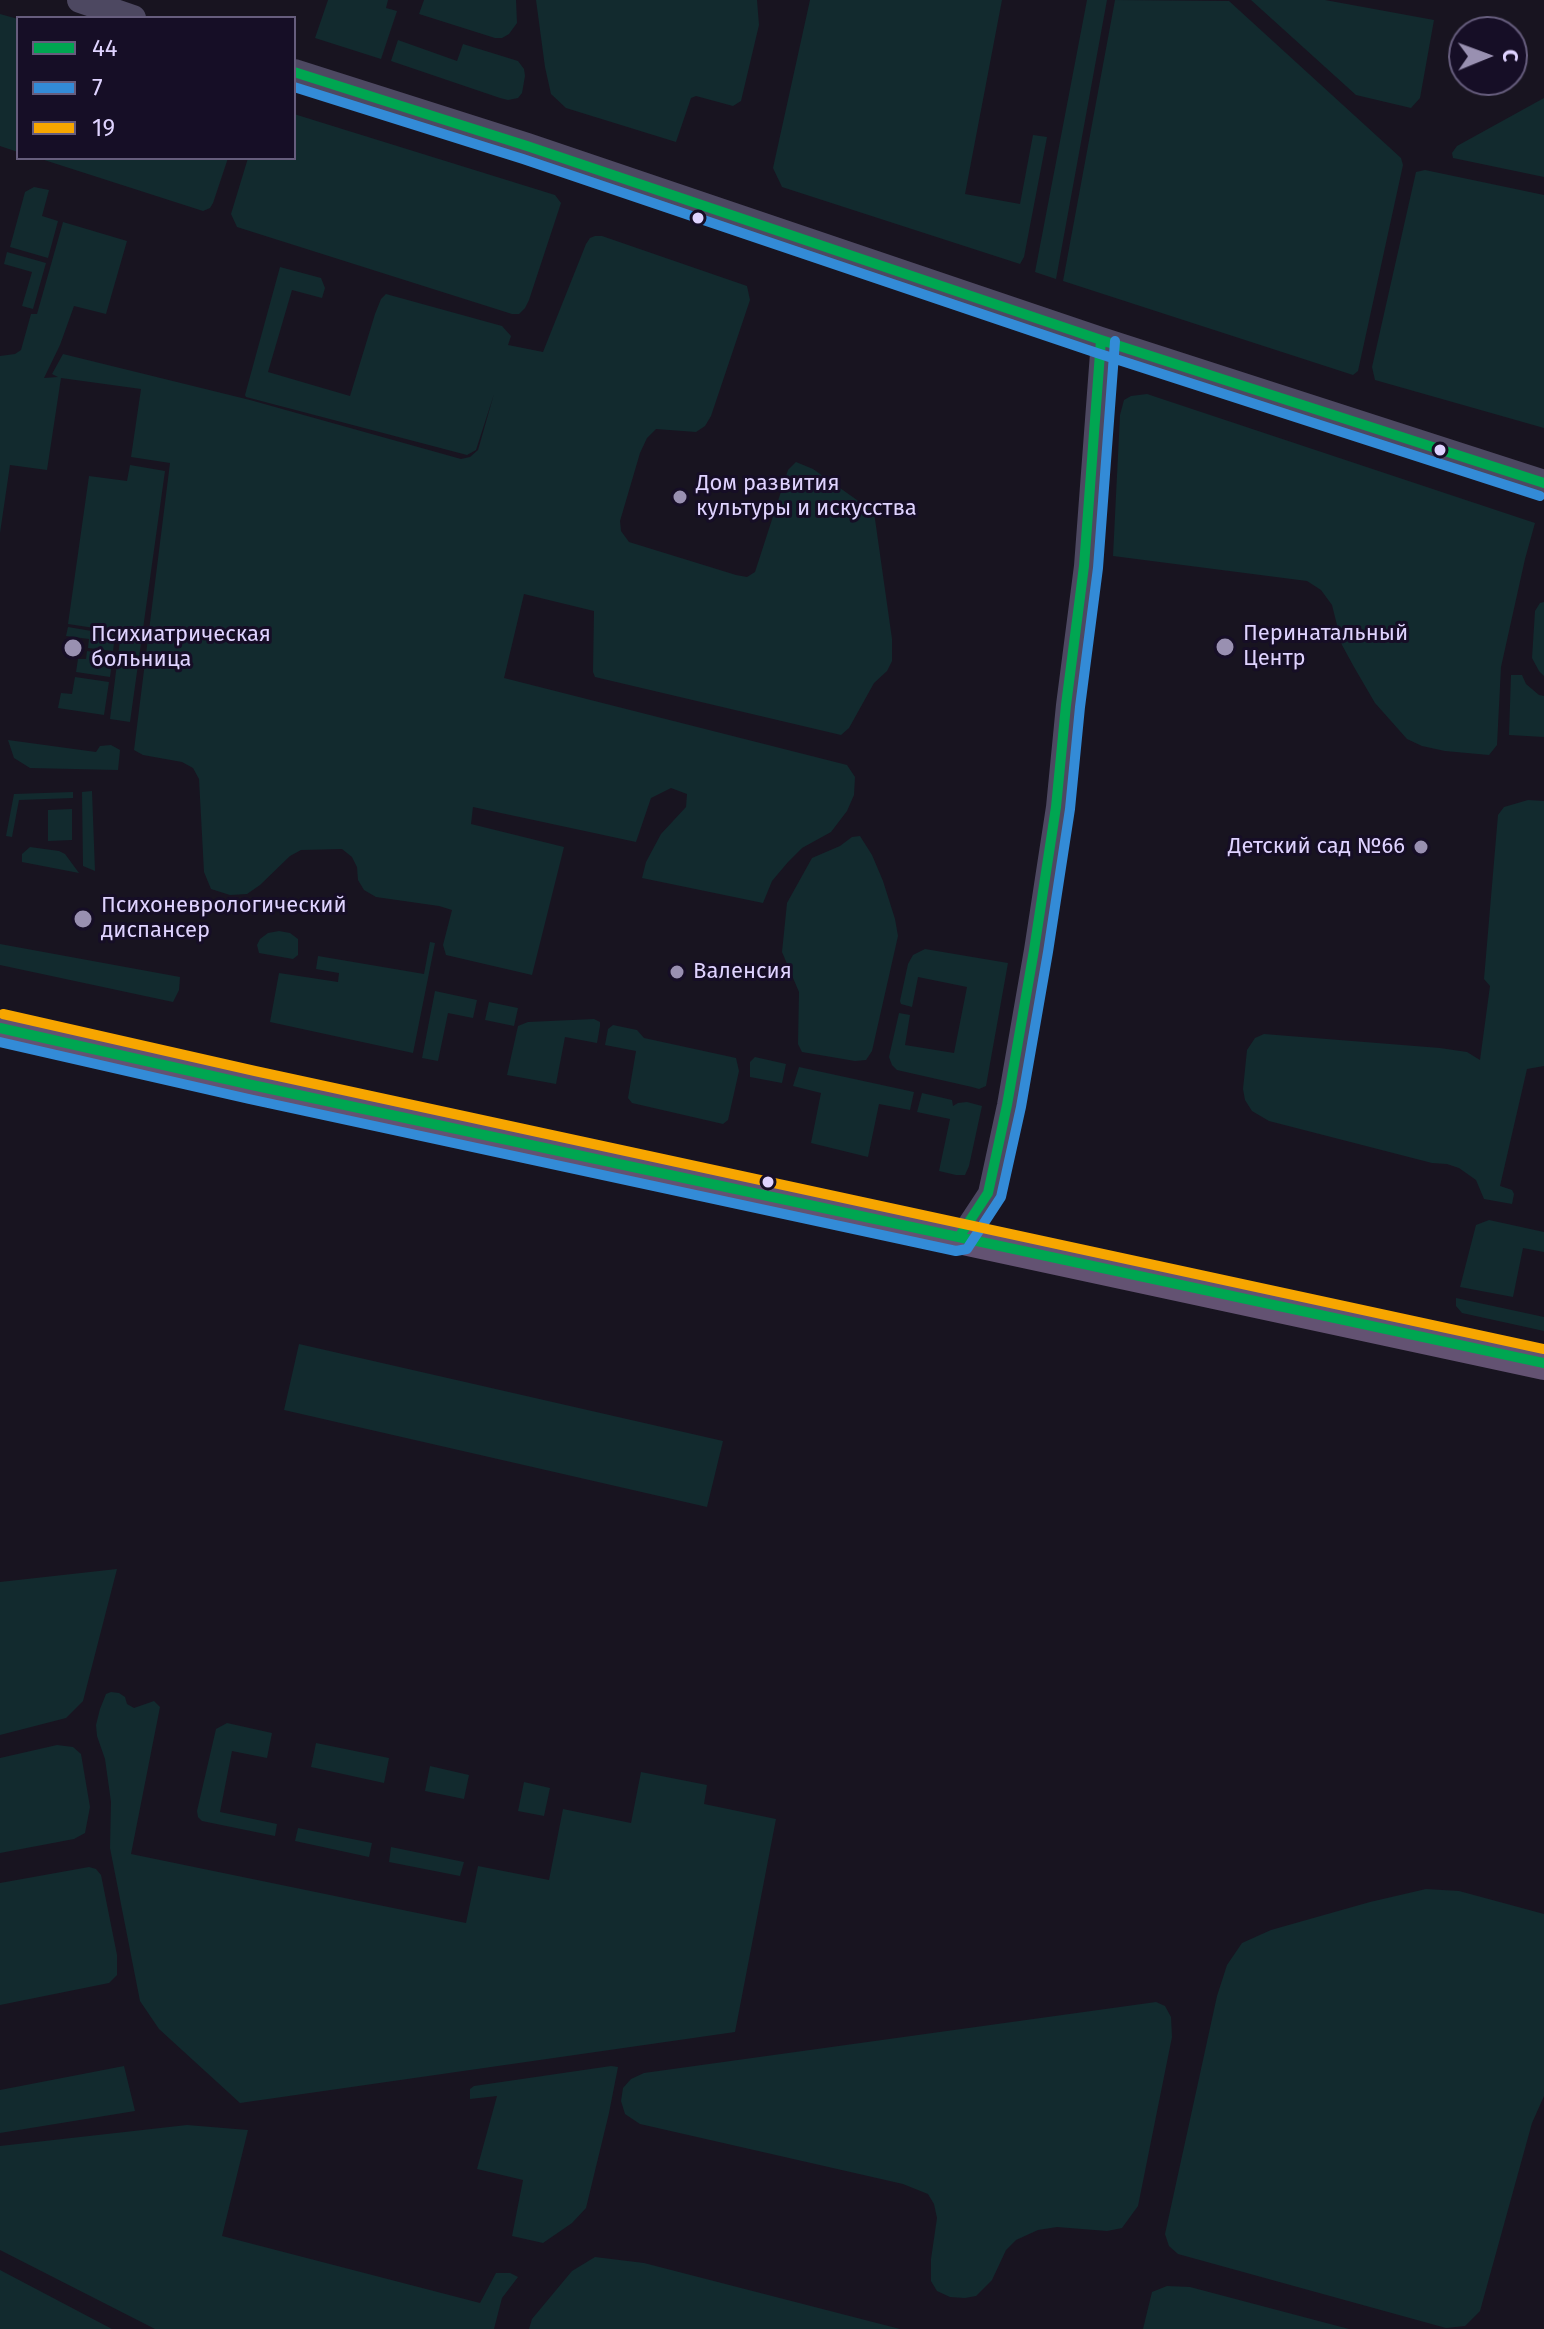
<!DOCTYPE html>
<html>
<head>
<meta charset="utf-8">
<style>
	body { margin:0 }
	#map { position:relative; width:1544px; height:2329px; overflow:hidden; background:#181420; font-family:"Fira Sans",sans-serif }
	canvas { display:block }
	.legend { position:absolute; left:16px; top:16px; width:280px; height:144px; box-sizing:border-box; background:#160e26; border:2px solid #665d7d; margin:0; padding:10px 14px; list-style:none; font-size:24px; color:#dfd3ff }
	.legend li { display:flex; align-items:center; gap:16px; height:40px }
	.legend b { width:40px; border:2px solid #665d7d }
	.north { position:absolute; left:1448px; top:16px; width:80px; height:80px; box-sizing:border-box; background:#160e26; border:2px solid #665d7d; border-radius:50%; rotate:89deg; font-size:22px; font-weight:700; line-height:32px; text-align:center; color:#dfd3ff }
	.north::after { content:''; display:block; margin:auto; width:28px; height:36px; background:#9990b1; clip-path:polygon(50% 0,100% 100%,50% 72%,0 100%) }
</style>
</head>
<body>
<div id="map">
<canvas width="1544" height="2329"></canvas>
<ul class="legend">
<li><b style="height:10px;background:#00a651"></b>44</li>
<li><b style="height:10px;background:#338bd7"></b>7</li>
<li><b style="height:10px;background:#f7a600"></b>19</li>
</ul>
<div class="north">С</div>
</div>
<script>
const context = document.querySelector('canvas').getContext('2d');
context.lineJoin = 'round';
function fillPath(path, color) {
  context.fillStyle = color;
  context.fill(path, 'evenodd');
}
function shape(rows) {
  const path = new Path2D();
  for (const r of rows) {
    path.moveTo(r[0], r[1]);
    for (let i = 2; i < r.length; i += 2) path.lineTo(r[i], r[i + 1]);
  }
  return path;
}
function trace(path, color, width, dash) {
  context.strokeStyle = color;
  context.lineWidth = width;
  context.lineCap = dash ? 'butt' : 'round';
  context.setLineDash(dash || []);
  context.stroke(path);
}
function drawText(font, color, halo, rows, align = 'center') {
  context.font = font + ' "Fira Sans",sans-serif';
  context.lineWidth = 6;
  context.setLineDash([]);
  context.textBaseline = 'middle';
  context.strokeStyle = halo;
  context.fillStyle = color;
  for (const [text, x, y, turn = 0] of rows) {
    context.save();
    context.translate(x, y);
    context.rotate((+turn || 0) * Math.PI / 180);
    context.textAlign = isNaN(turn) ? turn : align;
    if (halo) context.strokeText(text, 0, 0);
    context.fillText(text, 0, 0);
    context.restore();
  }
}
fillPath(shape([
	[328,0,388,0,386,8,397,11,381,59,315,38],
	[424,0,516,0,517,23,509,34,502,38,495,38,419,14],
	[536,0,757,0,759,25,741,101,733,106,696,96,691,98,676,142,566,108,551,94,545,67],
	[810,0,1002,0,965,194,1020,204,1033,135,1047,137,1024,257,1020,264,782,187,773,168],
	[1087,0,1107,0,1056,279,1035,272],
	[1115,0,1229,1,1401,158,1403,165,1358,371,1353,375,1063,281],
	[1251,0,1325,0,1434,20,1420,98,1411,108,1356,95],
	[0,14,18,19,18,152,0,146],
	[398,40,457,61,463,44,518,61,524,69,525,76,522,93,518,98,508,100,500,98,391,61],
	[1544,98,1544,177,1453,158,1452,153,1457,146],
	[294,114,555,195,561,203,529,300,525,308,519,314,512,314,237,227,231,214,248,158,294,158],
	[38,158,228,158,213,203,210,208,203,211],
	[1425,170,1544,195,1544,428,1375,380,1372,367,1416,172],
	[34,187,49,190,42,216,58,221,48,258,10,247,25,192],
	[63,222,127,241,106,314,74,306,60,345,44,378,58,377,52,374,63,354,250,400,461,459,470,457,478,450,494,394,476,450,467,455,246,397,245,395,280,267,321,278,325,288,322,298,292,290,268,372,350,396,375,314,381,299,386,294,502,326,511,336,508,345,543,352,586,244,590,238,595,236,602,236,747,286,750,300,711,416,705,426,696,432,656,429,647,438,640,453,620,521,621,531,629,542,736,575,747,577,755,572,788,470,796,462,813,469,874,512,892,639,892,661,887,671,874,683,849,728,841,735,595,677,593,672,594,611,524,594,504,678,847,765,855,777,854,795,847,811,831,832,802,848,788,862,772,881,763,903,642,878,646,862,661,834,686,807,687,794,671,788,651,798,636,842,473,807,471,824,564,847,532,975,446,955,443,945,452,910,439,906,376,897,364,890,358,880,357,867,352,857,342,849,301,850,290,856,260,885,247,894,230,895,211,889,204,872,199,779,193,768,182,762,143,755,134,750,170,463,131,457,141,389,61,378,47,470,10,465,0,533,0,356,15,354,21,350,31,314,37,314],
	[7,252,46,263,33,309,22,306,32,272,4,264],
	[1147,394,1535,523,1525,559,1501,667,1497,745,1489,755,1445,751,1422,746,1407,739,1375,703,1354,667,1342,645,1332,605,1321,590,1307,581,1113,556,1120,415,1124,400,1131,396],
	[130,465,165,471,130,722,110,719,121,632,68,624,89,476,127,481],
	[1544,602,1544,676,1539,671,1532,658,1535,611,1540,603],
	[68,627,115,635,113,651,88,648,89,639,66,636],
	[87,651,113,655,110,677,76,672,78,659,86,659],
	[1511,675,1522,675,1526,684,1539,695,1544,696,1544,737,1509,735],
	[75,677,109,682,104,715,58,708,61,693,72,694],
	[8,740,96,752,100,746,111,745,120,750,118,770,30,768,14,758],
	[92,791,95,871,83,866,82,792],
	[73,792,73,798,19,800,12,837,6,836,14,794],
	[1528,800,1544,801,1544,1066,1527,1069,1500,1186,1512,1190,1514,1194,1512,1204,1484,1199,1476,1180,1459,1168,1447,1164,1432,1163,1269,1121,1252,1111,1245,1100,1243,1089,1247,1050,1255,1038,1264,1034,1440,1048,1467,1052,1480,1060,1490,986,1484,979,1498,815,1504,807],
	[72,809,72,840,48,841,48,810],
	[860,836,872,855,883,881,895,919,898,936,872,1051,866,1060,855,1061,802,1052,798,1044,799,992,782,952,787,903,812,858,840,846,852,837],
	[30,847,59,851,65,854,79,873,22,862,22,854],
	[279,931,290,933,298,939,298,955,293,959,259,953,257,945,260,939,268,933],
	[430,942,435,943,413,1053,270,1022,279,973,338,982,339,973,316,969,318,956,424,974],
	[0,944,180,977,179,990,173,1002,0,965],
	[925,949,1008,963,986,1086,979,1089,972,1087,897,1070,892,1065,889,1057,899,1013,910,1015,905,1045,954,1053,967,987,918,977,912,1007,901,1004,900,1001,908,964,913,955],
	[435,991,477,1000,473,1018,448,1013,438,1061,422,1058],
	[489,1002,518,1008,514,1026,485,1020],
	[594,1019,600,1022,600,1026,597,1043,565,1037,556,1084,507,1075,518,1026,528,1022],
	[613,1025,637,1030,644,1038,736,1058,739,1071,728,1120,723,1124,632,1103,628,1098,636,1051,605,1045,608,1029],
	[755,1057,786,1064,782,1083,750,1077,750,1062],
	[799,1067,914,1092,910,1110,879,1104,868,1157,811,1143,821,1093,793,1086],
	[922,1093,952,1100,953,1106,958,1103,967,1102,982,1106,969,1166,965,1175,956,1175,939,1171,950,1119,917,1112],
	[1489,1220,1544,1232,1544,1252,1523,1248,1513,1297,1460,1287,1476,1225],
	[1456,1298,1544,1317,1544,1331,1462,1313,1456,1306],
	[299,1344,723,1441,707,1507,284,1410],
	[117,1569,83,1701,66,1718,0,1735,0,1582],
	[111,1692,119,1693,125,1697,127,1704,134,1708,154,1701,160,1707,131,1854,466,1923,478,1866,549,1880,563,1809,631,1823,641,1772,707,1785,704,1804,776,1819,735,2032,240,2103,159,2029,140,2001,110,1848,111,1802,105,1759,97,1736,96,1725,100,1709,106,1694],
	[227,1723,272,1733,267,1758,232,1751,220,1812,277,1824,275,1836,202,1821,198,1817,197,1811,216,1729],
	[316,1743,389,1758,384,1783,311,1767],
	[57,1745,73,1747,81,1754,90,1807,85,1833,74,1839,0,1853,0,1758],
	[430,1766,469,1775,464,1799,425,1791],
	[524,1782,550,1788,544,1816,518,1811],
	[298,1828,372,1843,369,1857,295,1841],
	[391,1847,464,1862,460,1876,389,1862],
	[89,1867,96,1869,101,1875,117,1955,117,1975,109,1983,0,2005,0,1883],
	[1426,1889,1459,1891,1544,1914,1544,2096,1532,2123,1480,2311,1465,2326,1446,2328,1178,2254,1169,2246,1165,2234,1217,1996,1227,1965,1242,1943,1271,1930,1370,1902],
	[1156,2002,1165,2006,1171,2017,1172,2037,1138,2206,1122,2228,1107,2231,1057,2227,1038,2230,1016,2240,1006,2250,992,2280,976,2296,965,2298,950,2297,937,2291,931,2281,931,2259,937,2218,934,2204,928,2194,903,2184,640,2124,625,2114,621,2101,623,2088,631,2079,644,2073],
	[124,2066,135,2111,0,2133,0,2090],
	[611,2066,618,2067,609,2113,586,2208,572,2223,543,2243,512,2236,523,2180,477,2169,497,2096,470,2099,470,2089,474,2086],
	[187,2125,248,2130,222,2236,480,2303,496,2273,510,2273,518,2277,502,2298,494,2329,155,2329,0,2250,0,2146],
	[595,2257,644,2263,900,2329,529,2329,532,2319,572,2271],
	[0,2270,112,2329,0,2329],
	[1167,2286,1190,2287,1349,2329,1143,2329,1152,2292]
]), '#122a2e');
trace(shape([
	[959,1237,988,1193,1007,1105,1034,950,1056,807,1066,705,1084,566,1101,340]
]), '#4d4861', 20);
trace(shape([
	[80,0,133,18],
	[294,72,527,146,1101,340,1544,483]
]), '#4d4861', 26);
trace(shape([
	[0,1028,252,1085,1544,1363]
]), '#635272', 34);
trace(shape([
	[294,72,527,146,1101,340,1544,483],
	[0,1028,252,1085,1544,1363],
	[959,1237,988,1193,1007,1105,1034,950,1056,807,1066,705,1084,566,1101,340]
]), '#00a651', 10);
trace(shape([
	[294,87,523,159,1097,353,1540,496],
	[0,1042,249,1099,956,1251,967,1249,1001,1197,1021,1107,1048,952,1070,809,1080,707,1098,568,1115,341]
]), '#338bd7', 10);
trace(shape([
	[3,1014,255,1071,1544,1349]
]), '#f7a600', 10);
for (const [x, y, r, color] of [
	[698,218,7,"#dfd3ff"],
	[1440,450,7,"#dfd3ff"],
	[680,497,8,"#9990b1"],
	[1225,647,10,"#9990b1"],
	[73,648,10,"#9990b1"],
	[1421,847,8,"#9990b1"],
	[83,919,10,"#9990b1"],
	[677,972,8,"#9990b1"],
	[768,1182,7,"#dfd3ff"]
]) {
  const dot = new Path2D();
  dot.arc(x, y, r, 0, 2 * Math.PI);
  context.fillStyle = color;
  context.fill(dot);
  trace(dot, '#160e26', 3);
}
drawText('22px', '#dfd3ff', '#160e26', [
	["Дом развития",696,484],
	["культуры и искусства",696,509],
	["Перинатальный",1243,634],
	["Центр",1243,659],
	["Психиатрическая",91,635],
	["больница",91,660],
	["Детский сад №66",1405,847,"right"],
	["Психоневрологический",101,906],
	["диспансер",101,931],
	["Валенсия",693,972]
], 'left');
</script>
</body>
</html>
